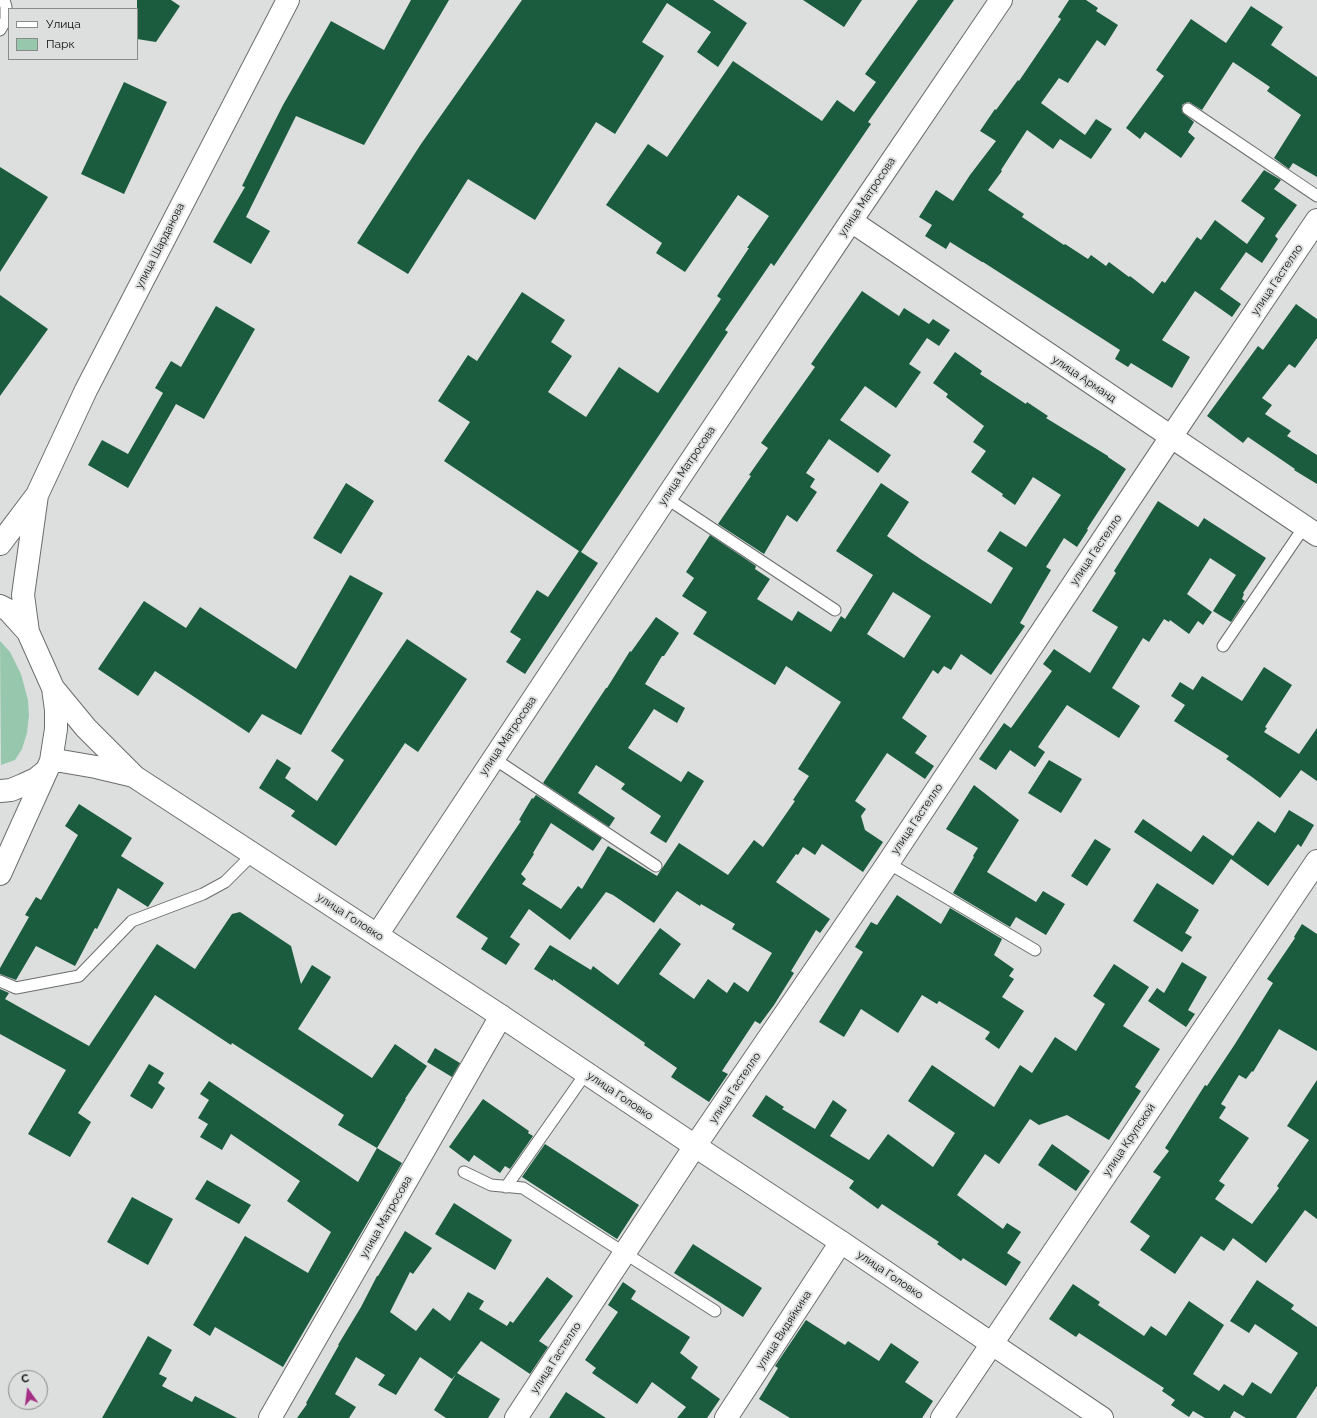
<!DOCTYPE html>
<html>
<head>
<meta charset="utf-8">
<style>
	body { margin:0 }
	#map { position:relative; width:1317px; height:1418px; overflow:hidden; background:#dcdfdd; font-family:Raleway,sans-serif }
	canvas { display:block }
	.legend { position:absolute; left:8px; top:8px; width:130px; height:52px; box-sizing:border-box; background:#dcdfdd; border:1px solid #898b8a; margin:0; padding:5px 7px; list-style:none; font-size:12px; color:#0d0e0d }
	.legend li { display:flex; align-items:center; gap:8px; height:20px }
	.legend b { width:20px; border:1px solid #898b8a }
	.north { position:absolute; left:8px; top:1370px; width:40px; height:40px; box-sizing:border-box; background:#dcdfdd; border:1px solid #898b8a; border-radius:50%; rotate:346deg; font-size:11px; font-weight:700; line-height:16px; text-align:center; color:#0d0e0d }
	.north::after { content:''; display:block; margin:auto; width:14px; height:18px; background:#a62f86; clip-path:polygon(50% 0,100% 100%,50% 72%,0 100%) }
</style>
</head>
<body>
<div id="map">
<canvas width="1317" height="1418"></canvas>
<ul class="legend">
<li><b style="height:5px;background:#fff"></b>Улица</li>
<li><b style="height:11px;background:#97c8ad"></b>Парк</li>
</ul>
<div class="north">С</div>
</div>
<script>
const context = document.querySelector('canvas').getContext('2d');
context.lineJoin = 'round';
function fillPath(path, color) {
  context.fillStyle = color;
  context.fill(path, 'evenodd');
}
function shape(rows) {
  const path = new Path2D();
  for (const r of rows) {
    path.moveTo(r[0], r[1]);
    for (let i = 2; i < r.length; i += 2) path.lineTo(r[i], r[i + 1]);
  }
  return path;
}
function trace(path, color, width, dash) {
  context.strokeStyle = color;
  context.lineWidth = width;
  context.lineCap = dash ? 'butt' : 'round';
  context.setLineDash(dash || []);
  context.stroke(path);
}
function drawText(font, color, halo, rows, align = 'center') {
  context.font = font + ' Raleway,sans-serif';
  context.lineWidth = 4;
  context.setLineDash([]);
  context.textBaseline = 'middle';
  context.strokeStyle = halo;
  context.fillStyle = color;
  for (const [text, x, y, turn = 0] of rows) {
    context.save();
    context.translate(x, y);
    context.rotate((+turn || 0) * Math.PI / 180);
    context.textAlign = isNaN(turn) ? turn : align;
    if (halo) context.strokeText(text, 0, 0);
    context.fillText(text, 0, 0);
    context.restore();
  }
}
fillPath(shape([
	[0,641,10,652,21,674,28,700,29,715,27,733,22,749,15,760,1,765]
]), '#97c8ad');
fillPath(shape([
	[137,0,171,0,180,6,156,42,137,39],
	[411,0,449,0,364,145,296,116,246,217,270,231,251,264,213,242,245,187,242,186,283,105,331,21,384,50],
	[522,0,713,0,747,23,718,67,697,52,711,32,667,3,642,42,664,56,615,134,596,122,535,220,468,179,408,274,357,243,421,144],
	[803,0,862,0,844,27],
	[918,0,954,0,868,122,871,124,774,266,771,263,725,330,728,332,581,552,598,563,525,674,506,662,521,639,510,632,537,590,548,597,579,551,444,461,470,422,438,401,468,355,477,361,522,292,565,320,551,342,572,356,548,392,586,417,619,367,658,393,721,299,717,296,749,248,747,248,769,216,738,195,685,272,656,253,662,243,606,205,648,144,667,157,733,61,822,121,837,100,854,112,876,82,865,74],
	[1069,0,1086,0,1098,8,1096,11,1118,25,1105,46,1097,40,1068,83,1059,78,1041,103,1085,135,1096,119,1112,129,1091,159,1060,139,1053,149,1027,130,1001,170,1002,171,988,190,1024,214,1022,217,1064,245,1065,244,1088,259,1091,255,1106,266,1109,262,1129,277,1130,276,1153,294,1162,281,1165,283,1197,237,1201,240,1215,220,1247,244,1265,218,1241,201,1264,170,1281,180,1274,189,1297,205,1275,236,1278,239,1262,263,1246,252,1220,289,1241,304,1232,317,1195,291,1162,340,1190,357,1172,388,1131,363,1128,367,1115,359,1120,350,983,262,982,262,950,242,946,249,925,236,932,225,919,217,936,190,953,201,970,175,996,141,980,131,995,109,996,110,1018,80,1019,81,1061,19,1058,17],
	[1251,6,1283,27,1271,45,1317,77,1317,177,1293,163,1289,169,1274,158,1301,115,1267,91,1270,87,1233,62,1202,110,1189,102,1185,103,1182,105,1182,112,1194,122,1188,132,1195,138,1181,158,1145,132,1140,139,1126,128,1164,76,1156,70,1191,19,1226,43],
	[124,82,167,102,124,194,81,174],
	[0,167,48,197,0,272],
	[862,291,899,316,904,308,929,324,933,319,950,330,939,346,927,338,909,364,921,372,896,408,865,386,840,420,891,455,878,473,829,439,806,473,815,479,810,487,817,492,797,522,787,515,764,554,718,524,751,476,749,475,768,448,761,443,815,367,811,364],
	[0,295,48,329,0,396],
	[1296,304,1317,319,1317,338,1295,368,1289,364,1262,398,1272,405,1265,414,1291,431,1287,436,1317,455,1317,484,1294,470,1295,469,1248,437,1243,443,1207,416,1258,346,1263,350],
	[216,306,255,329,204,419,176,404,128,488,88,465,102,440,128,454,163,393,155,388,171,361,181,367],
	[955,352,982,371,980,374,1026,404,1027,402,1048,416,1046,418,1108,456,1108,457,1126,469,1087,529,1088,530,1077,547,1064,538,1046,567,1051,570,1020,623,1025,626,991,675,961,654,951,670,944,666,938,674,933,670,902,718,927,736,915,753,934,766,925,779,887,753,855,801,866,809,861,816,865,830,883,842,863,872,822,844,815,855,803,847,798,855,796,854,776,882,830,919,820,933,816,930,791,971,794,973,774,1005,760,1024,755,1021,722,1071,728,1074,709,1102,671,1077,677,1068,644,1045,645,1043,553,979,553,981,534,969,550,945,591,970,593,966,618,985,660,928,681,944,659,974,694,999,708,979,727,993,734,982,748,992,772,953,732,929,735,924,701,904,700,906,677,891,654,923,613,895,606,892,570,940,529,909,510,937,520,944,506,965,481,949,488,938,456,917,521,821,519,820,532,798,533,799,536,795,602,838,593,851,551,823,533,853,534,854,521,874,526,879,522,884,561,909,578,886,582,889,608,846,657,876,679,843,728,875,754,840,763,847,795,801,793,800,809,776,798,769,841,702,786,666,775,685,693,634,707,612,682,596,694,578,686,572,710,535,756,566,755,569,770,579,757,599,792,621,798,611,831,632,841,616,845,619,873,575,836,551,881,483,909,502,887,536,922,560,991,604,1013,568,987,551,1000,531,1026,547,1061,495,1033,477,1015,505,1002,496,1003,494,971,472,986,451,973,442,984,426,946,397,948,394,933,383],
	[893,592,931,616,904,658,867,634],
	[346,483,374,501,341,554,313,538],
	[1158,501,1198,527,1204,518,1266,558,1243,593,1244,594,1242,599,1245,601,1231,622,1213,611,1236,575,1210,558,1187,594,1212,612,1203,625,1198,621,1189,634,1170,620,1169,622,1164,619,1149,642,1143,638,1112,688,1140,706,1119,738,1067,705,1038,747,1045,752,1035,767,1010,750,996,770,979,759,1004,723,1011,728,1052,671,1043,664,1054,649,1090,673,1118,627,1092,611,1116,573,1114,571],
	[350,575,383,593,301,735,262,714,249,733,155,671,138,696,98,669,144,601,186,628,200,607,296,669],
	[656,617,679,633,664,656,662,656,645,684,685,708,677,723,654,709,628,748,681,782,688,771,704,781,666,843,650,833,661,816,621,789,625,784,596,765,578,793,615,818,609,827,543,783,606,688,607,688,630,651,631,652],
	[407,639,467,679,418,752,405,743,336,846,291,816,295,811,259,788,277,759,291,768,285,778,317,801,344,760,331,751],
	[1264,667,1292,685,1265,727,1267,728,1264,732,1299,754,1317,728,1317,781,1301,770,1280,798,1252,777,1226,759,1229,756,1174,721,1185,705,1171,696,1180,682,1193,690,1202,676,1242,701],
	[1049,760,1082,779,1061,813,1028,793],
	[974,785,1019,820,987,872,1036,902,1043,891,1065,904,1046,935,1016,917,1010,927,953,893,974,857,973,856,978,848,946,829],
	[79,804,132,838,121,856,164,883,148,907,118,888,97,929,95,928,75,966,36,946,16,980,0,974,0,968,29,917,25,915,36,897,41,900,78,835,65,826],
	[1289,810,1314,825,1301,847,1298,844,1268,886,1231,859,1213,885,1134,832,1143,819,1191,852,1203,835,1233,856,1258,821,1275,833],
	[1095,839,1111,849,1087,886,1071,876],
	[1157,883,1199,910,1185,933,1192,937,1182,952,1133,921],
	[897,895,941,924,950,908,1002,939,994,955,1014,969,1009,976,1014,979,1002,997,1024,1011,999,1049,985,1039,990,1032,939,1001,937,1004,922,995,898,1033,861,1009,844,1037,819,1022,863,952,855,947,871,922,877,925],
	[240,912,291,946,301,984,312,965,331,977,298,1029,372,1078,395,1044,427,1066,405,1099,406,1099,377,1148,338,1125,344,1115,232,1043,231,1045,155,995,78,1113,91,1122,70,1157,28,1134,66,1070,0,1034,0,989,9,993,5,999,89,1046,157,944,195,969,232,914],
	[1302,924,1317,934,1317,1051,1279,1029,1253,1072,1252,1071,1246,1079,1239,1075,1221,1104,1226,1107,1219,1118,1249,1138,1219,1181,1225,1185,1215,1199,1252,1224,1279,1188,1277,1186,1309,1140,1287,1126,1317,1080,1317,1219,1305,1210,1266,1263,1233,1238,1224,1251,1201,1236,1175,1274,1140,1250,1150,1236,1130,1222,1161,1177,1153,1172,1169,1151,1165,1148,1205,1085,1207,1086,1235,1044,1273,983,1267,979,1295,938,1294,937],
	[1182,962,1207,977,1188,1010,1195,1014,1186,1027,1148,1001,1157,988,1164,993],
	[1114,964,1149,987,1123,1026,1160,1049,1135,1087,1141,1091,1109,1140,1067,1115,1039,1125,1030,1119,999,1164,985,1154,957,1195,1003,1229,1007,1223,1021,1232,1007,1253,1021,1262,1006,1286,963,1258,961,1261,937,1244,939,1242,882,1204,878,1209,849,1188,854,1181,752,1116,766,1095,784,1107,782,1109,815,1129,833,1100,847,1110,830,1136,869,1160,888,1134,933,1167,955,1133,908,1101,932,1065,994,1107,1020,1065,1032,1073,1055,1037,1076,1051,1105,1004,1093,996],
	[435,1048,460,1063,452,1077,427,1062],
	[149,1064,164,1073,158,1083,165,1088,152,1109,130,1096],
	[209,1081,358,1182,377,1148,402,1163,283,1367,215,1327,210,1336,193,1325,245,1236,308,1273,331,1232,287,1201,300,1181,231,1134,222,1150,200,1137,208,1124,198,1118,209,1100,200,1094],
	[483,1099,529,1131,528,1133,533,1136,510,1169,505,1166,500,1173,474,1155,469,1162,449,1147],
	[545,1144,639,1205,617,1239,522,1177],
	[1052,1144,1090,1171,1076,1191,1038,1165],
	[207,1180,251,1205,239,1224,195,1199],
	[132,1197,173,1219,148,1265,107,1242],
	[454,1203,512,1240,495,1270,435,1234],
	[405,1231,432,1248,413,1274,410,1272,390,1312,416,1331,433,1308,450,1321,468,1292,484,1301,479,1309,507,1326,510,1321,513,1323,547,1277,573,1296,539,1341,548,1347,530,1374,481,1341,457,1373,500,1399,488,1418,446,1418,434,1410,456,1374,452,1379,420,1357,396,1395,378,1385,385,1375,356,1357,335,1394,356,1407,349,1418,297,1418,307,1404,306,1403,339,1345,338,1345,361,1307,377,1276,378,1276],
	[693,1244,762,1288,743,1317,674,1273],
	[1257,1280,1294,1305,1291,1309,1317,1327,1317,1386,1296,1418,1246,1418,1234,1411,1230,1418,1205,1418,1193,1411,1189,1417,1171,1405,1175,1400,1162,1391,1164,1388,1079,1333,1076,1337,1049,1319,1073,1284,1100,1302,1098,1305,1144,1336,1151,1326,1166,1336,1189,1301,1224,1325,1193,1374,1219,1391,1224,1384,1243,1396,1252,1382,1271,1394,1298,1353,1255,1324,1249,1333,1230,1321],
	[623,1282,636,1291,631,1299,690,1337,680,1353,698,1367,691,1378,720,1399,707,1418,677,1418,686,1407,652,1382,637,1404,592,1373,596,1368,585,1360,618,1312,608,1305],
	[806,1320,845,1345,848,1341,879,1361,891,1343,919,1362,905,1382,933,1401,922,1418,790,1418,759,1399,778,1368,775,1366],
	[148,1336,172,1350,159,1374,167,1378,162,1386,192,1402,195,1396,237,1418,102,1418],
	[566,1392,606,1418,549,1418]
]), '#1b5c3f');
const lane = shape([
	[0,30,6,20,6,7,4,0],
	[1188,109,1317,196],
	[666,498,835,610],
	[1223,646,1304,527],
	[493,758,656,866],
	[888,863,1035,950],
	[0,981,16,988,79,976,132,921,203,894,225,882,253,854],
	[464,1172,491,1185,523,1188,715,1311],
	[506,1187,586,1073]
]);
const street = shape([
	[851,221,1317,535],
	[377,935,666,498,851,221,1001,0],
	[270,1418,501,1016],
	[516,1418,695,1146,888,863,1171,437,1317,220],
	[726,1418,841,1242],
	[942,1418,1317,861]
]);
const secondary = shape([
	[37,495,23,595,28,632,53,688,86,728,135,777,501,1016,695,1146,841,1242,1102,1418],
	[0,544,37,495,86,390,288,0],
	[0,606,8,610,28,632],
	[51,761,61,761,96,767,134,776],
	[0,791,11,790,23,785,36,779,47,770],
	[0,874,51,761,56,729,56,710,53,688]
]);
trace(lane, '#6b6e6c', 13);
trace(street, '#6b6e6c', 24);
trace(secondary, '#6b6e6c', 24);
trace(lane, '#fff', 11);
trace(street, '#fff', 22);
trace(secondary, '#fff', 22);
drawText('11px', '#0d0e0d', '#dcdfdd', [
	["улица Матросова",867,197,-56],
	["улица Шарданова",160,246,-63],
	["улица Гастелло",1277,280,-56],
	["улица Арманд",1084,379,34],
	["улица Матросова",687,466,-56],
	["улица Гастелло",1096,550,-56],
	["улица Матросова",508,736,-56],
	["улица Гастелло",917,819,-56],
	["улица Головко",350,917,33],
	["улица Гастелло",735,1088,-56],
	["улица Головко",620,1096,34],
	["улица Крупской",1129,1140,-56],
	["улица Матросова",386,1217,-60],
	["улица Головко",890,1275,34],
	["улица Видяйкина",784,1330,-57],
	["улица Гастелло",556,1358,-57]
]);
</script>
</body>
</html>
